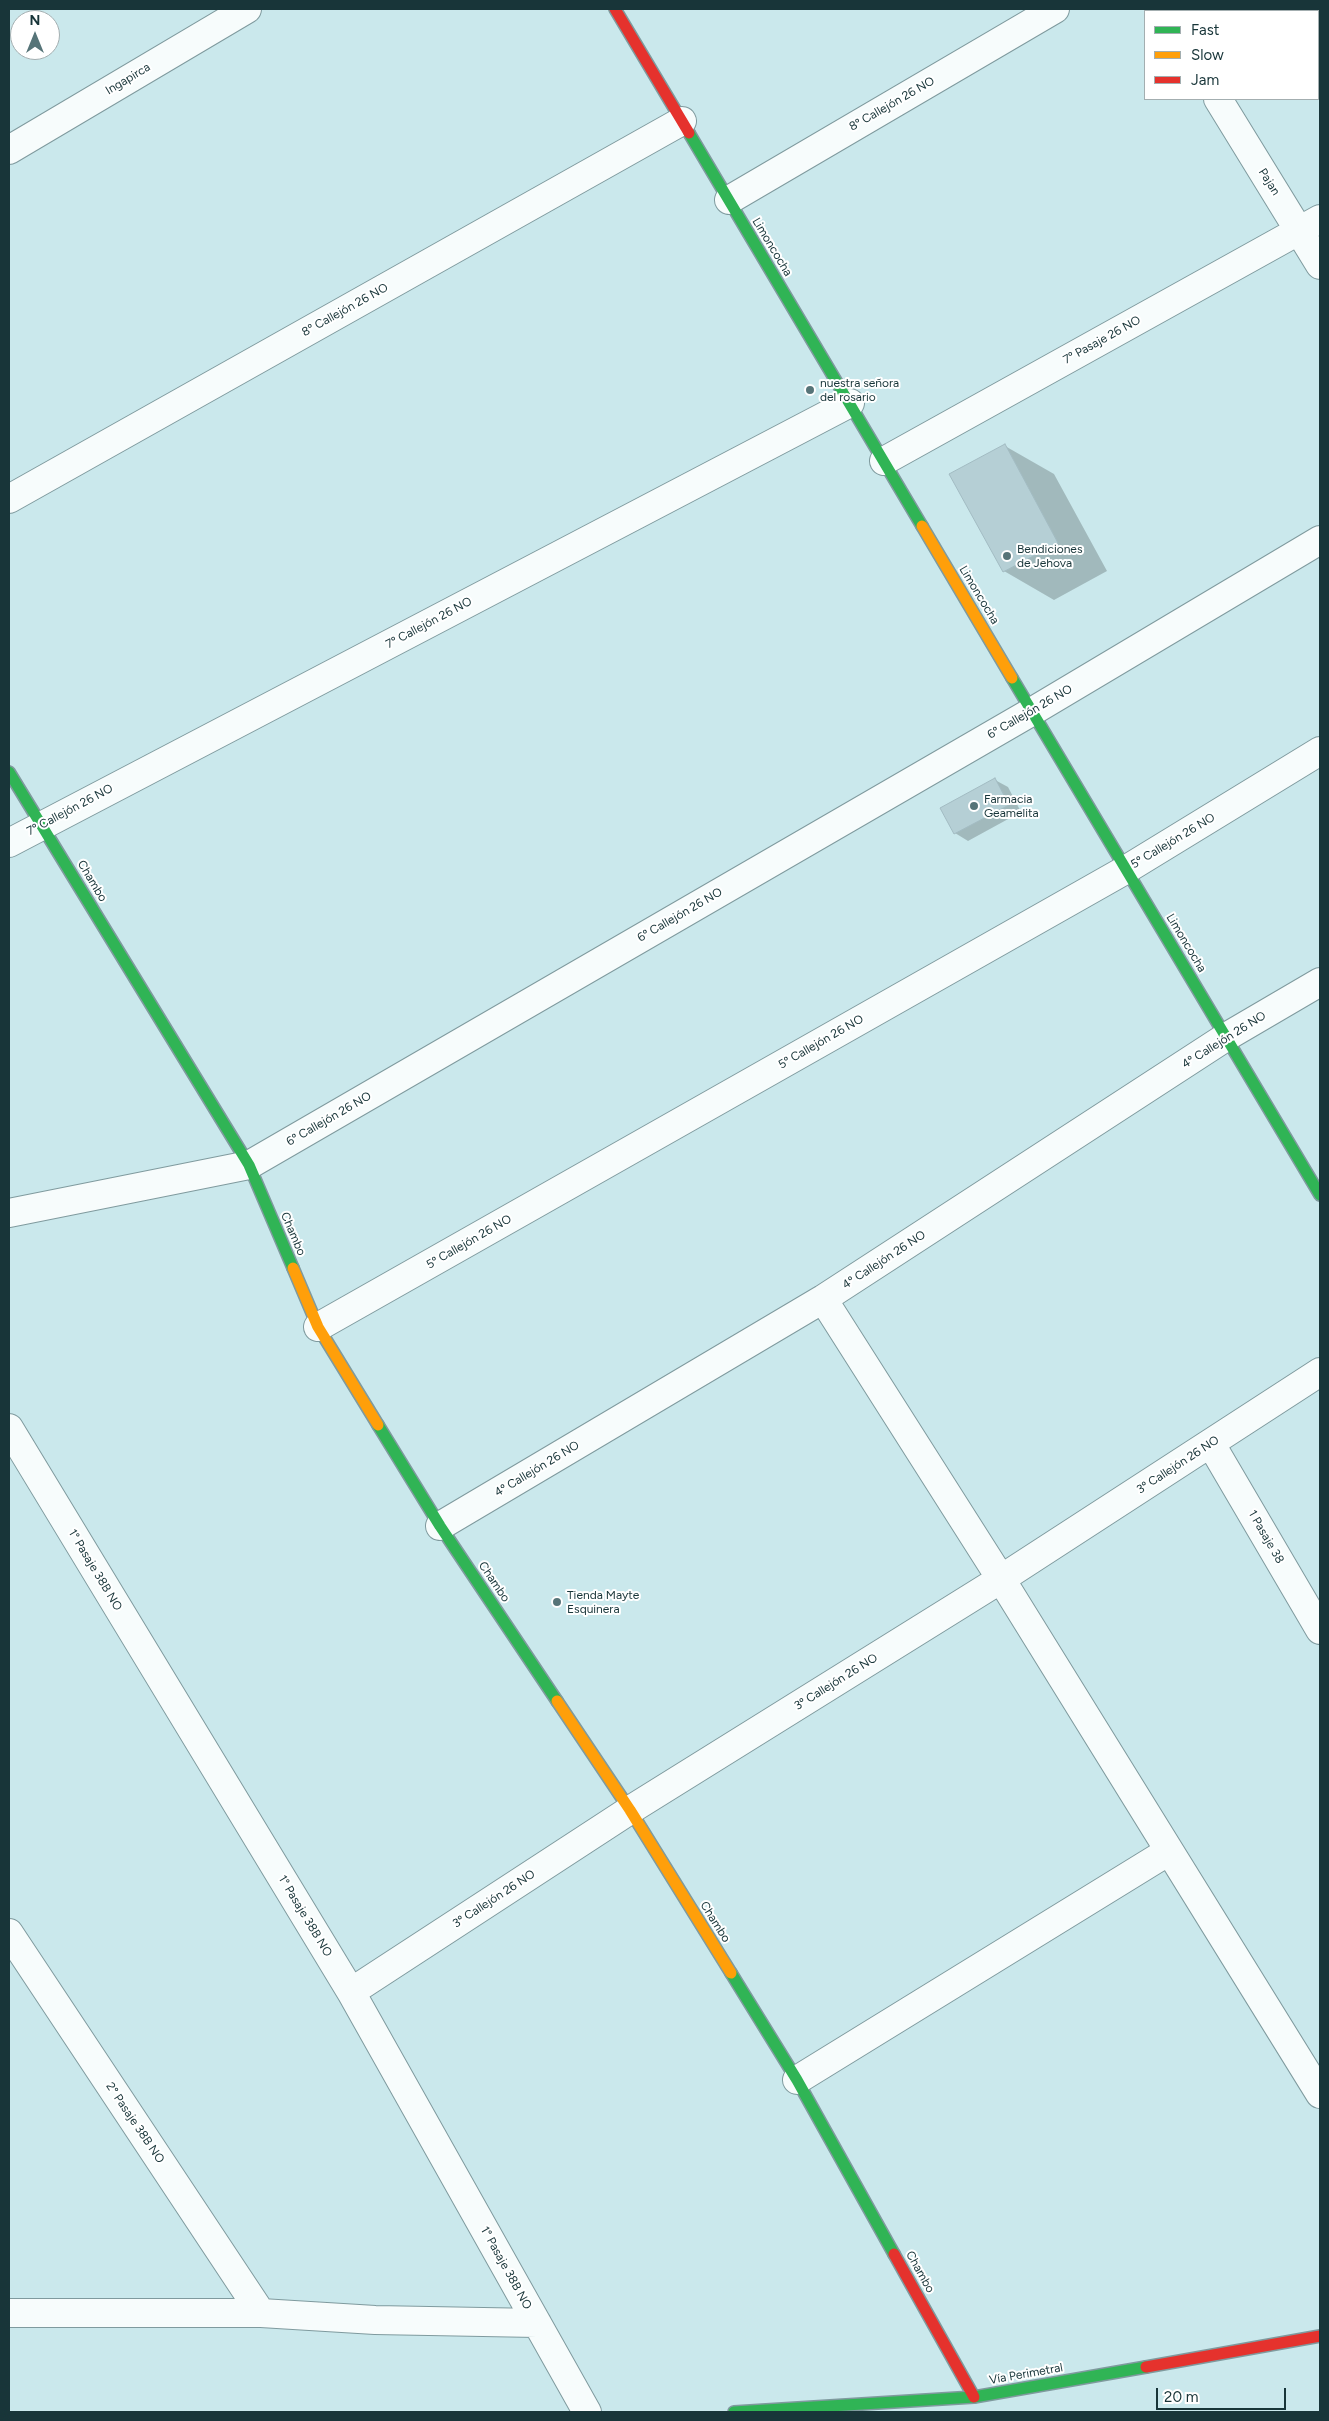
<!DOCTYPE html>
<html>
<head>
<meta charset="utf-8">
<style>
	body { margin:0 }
	#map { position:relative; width:1329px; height:2421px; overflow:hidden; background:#cae8ec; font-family:Figtree,sans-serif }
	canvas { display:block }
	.frame { position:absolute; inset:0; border:10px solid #183539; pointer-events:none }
	.legend { position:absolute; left:1144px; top:10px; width:175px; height:90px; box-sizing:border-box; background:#fff; border:1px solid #a3aeb0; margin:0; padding:6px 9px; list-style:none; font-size:15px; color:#183539 }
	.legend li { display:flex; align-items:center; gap:10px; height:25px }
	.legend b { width:25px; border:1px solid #a3aeb0 }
	.north { position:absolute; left:10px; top:10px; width:50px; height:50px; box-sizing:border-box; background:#fff; border:1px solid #a3aeb0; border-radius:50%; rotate:0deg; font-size:14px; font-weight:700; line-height:20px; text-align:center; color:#183539 }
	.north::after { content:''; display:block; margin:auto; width:18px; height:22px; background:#567478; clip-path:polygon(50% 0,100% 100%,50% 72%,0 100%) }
	.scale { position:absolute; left:1156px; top:2388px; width:130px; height:22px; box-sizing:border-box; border:2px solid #183539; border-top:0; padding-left:6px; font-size:15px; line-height:18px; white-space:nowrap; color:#183539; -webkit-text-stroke:4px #fff; paint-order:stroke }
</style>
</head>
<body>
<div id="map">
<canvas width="1329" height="2421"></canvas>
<div class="frame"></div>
<ul class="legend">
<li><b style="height:6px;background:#30b455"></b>Fast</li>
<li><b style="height:6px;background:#ff9f0a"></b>Slow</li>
<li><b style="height:6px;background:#e5322d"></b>Jam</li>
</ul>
<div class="north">N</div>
<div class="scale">20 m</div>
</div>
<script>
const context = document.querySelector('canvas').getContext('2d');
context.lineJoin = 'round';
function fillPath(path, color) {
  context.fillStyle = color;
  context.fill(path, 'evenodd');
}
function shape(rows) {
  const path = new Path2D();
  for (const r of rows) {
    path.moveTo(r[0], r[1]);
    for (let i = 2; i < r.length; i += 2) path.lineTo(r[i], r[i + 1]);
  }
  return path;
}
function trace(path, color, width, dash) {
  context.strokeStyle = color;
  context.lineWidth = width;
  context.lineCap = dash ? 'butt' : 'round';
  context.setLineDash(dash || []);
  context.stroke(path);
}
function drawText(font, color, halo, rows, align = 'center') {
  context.font = font + ' Figtree,sans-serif';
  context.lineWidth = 4;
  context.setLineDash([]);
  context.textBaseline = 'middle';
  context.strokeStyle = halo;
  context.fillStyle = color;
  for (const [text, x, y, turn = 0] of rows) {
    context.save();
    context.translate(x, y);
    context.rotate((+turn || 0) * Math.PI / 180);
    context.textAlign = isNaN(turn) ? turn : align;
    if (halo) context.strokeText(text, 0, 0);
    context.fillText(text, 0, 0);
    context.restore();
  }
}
fillPath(shape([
	[1005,446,1054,474,1107,571,1054,600,1004,571],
	[995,780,1008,787,1021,812,968,841,955,833]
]), '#0003');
const building = shape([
	[1005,444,1058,543,1003,572,949,474,1005,444],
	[995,778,1009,805,954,834,940,808,995,778]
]);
fillPath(building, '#b5cfd5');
trace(building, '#a2bbc2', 1);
const street = shape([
	[1163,9,1165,11],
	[1218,99,1320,265],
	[9,150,247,9],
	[729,200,1055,9],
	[884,461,1320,219],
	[9,499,682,121],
	[9,843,850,403],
	[9,1213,249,1165,1033,711,1320,540],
	[823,1299,1001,1579,1320,2094],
	[318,1327,1127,869,1320,751],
	[9,1428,351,1992,587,2412],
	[1211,1444,1320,1630],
	[440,1526,823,1299,1226,1037,1320,982],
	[9,1933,261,2313],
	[351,1992,630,1810,1001,1579,1320,1372],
	[797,2080,1169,1851],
	[9,2313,261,2313,375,2320,537,2323]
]);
const fast = shape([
	[689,133,922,526],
	[1012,678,1320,1195],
	[9,772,249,1165,293,1268],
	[378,1425,440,1526,557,1701],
	[731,1973,797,2080,894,2254],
	[734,2412,974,2397,1146,2367]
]);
const slow = shape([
	[922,526,1012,678],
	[293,1268,318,1327,378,1425],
	[557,1701,630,1810,731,1973]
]);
const jam = shape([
	[615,9,689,133],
	[894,2254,974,2397],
	[1146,2367,1320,2336]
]);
trace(street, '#7f9a9e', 30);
trace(fast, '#7f9a9e', 14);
trace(slow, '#7f9a9e', 14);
trace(jam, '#7f9a9e', 14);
trace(street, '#f7fcfc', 28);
trace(fast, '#30b455', 11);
trace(slow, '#ff9f0a', 11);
trace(jam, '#e5322d', 11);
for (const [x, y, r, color] of [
	[810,390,5,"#567478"],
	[1007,556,5,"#567478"],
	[974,806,5,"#567478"],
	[557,1602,5,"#567478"]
]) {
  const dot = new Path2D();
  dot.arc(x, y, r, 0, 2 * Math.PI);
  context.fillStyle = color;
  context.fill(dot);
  trace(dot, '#fff', 2);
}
drawText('12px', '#183539', '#fff', [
	["Ingapirca",128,79,-31],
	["8º Callejón 26 NO",892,104,-30],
	["Pajan",1269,182,58],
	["Limoncocha",772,247,59],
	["8º Callejón 26 NO",345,310,-29],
	["7º Pasaje 26 NO",1102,340,-29],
	["Limoncocha",979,595,59],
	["7º Callejón 26 NO",429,623,-28],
	["6º Callejón 26 NO",1030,712,-30],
	["7º Callejón 26 NO",70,810,-28],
	["5º Callejón 26 NO",1173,841,-31],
	["Chambo",92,881,59],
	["6º Callejón 26 NO",680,915,-30],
	["Limoncocha",1186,943,59],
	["4º Callejón 26 NO",1224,1040,-32],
	["5º Callejón 26 NO",821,1042,-30],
	["6º Callejón 26 NO",329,1119,-30],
	["Chambo",293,1234,67],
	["5º Callejón 26 NO",469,1242,-30],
	["4º Callejón 26 NO",884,1260,-33],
	["3º Callejón 26 NO",1178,1465,-33],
	["4º Callejón 26 NO",537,1469,-31],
	["1 Pasaje 38",1266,1537,60],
	["1° Pasaje 38B NO",95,1570,59],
	["Chambo",494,1582,56],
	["3º Callejón 26 NO",836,1682,-32],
	["3º Callejón 26 NO",494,1899,-33],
	["1° Pasaje 38B NO",305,1916,59],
	["Chambo",715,1922,58],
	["2° Pasaje 38B NO",135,2123,56],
	["1° Pasaje 38B NO",506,2268,61],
	["Chambo",920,2272,61],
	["Vía Perimetral",1026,2374,-10]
]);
drawText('12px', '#183539', '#fff', [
	["nuestra señora",820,383],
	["del rosario",820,397],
	["Bendiciones",1017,549],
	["de Jehova",1017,563],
	["Farmacia",984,799],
	["Geamelita",984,813],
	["Tienda Mayte",567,1595],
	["Esquinera",567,1609]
], 'left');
</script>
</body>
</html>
